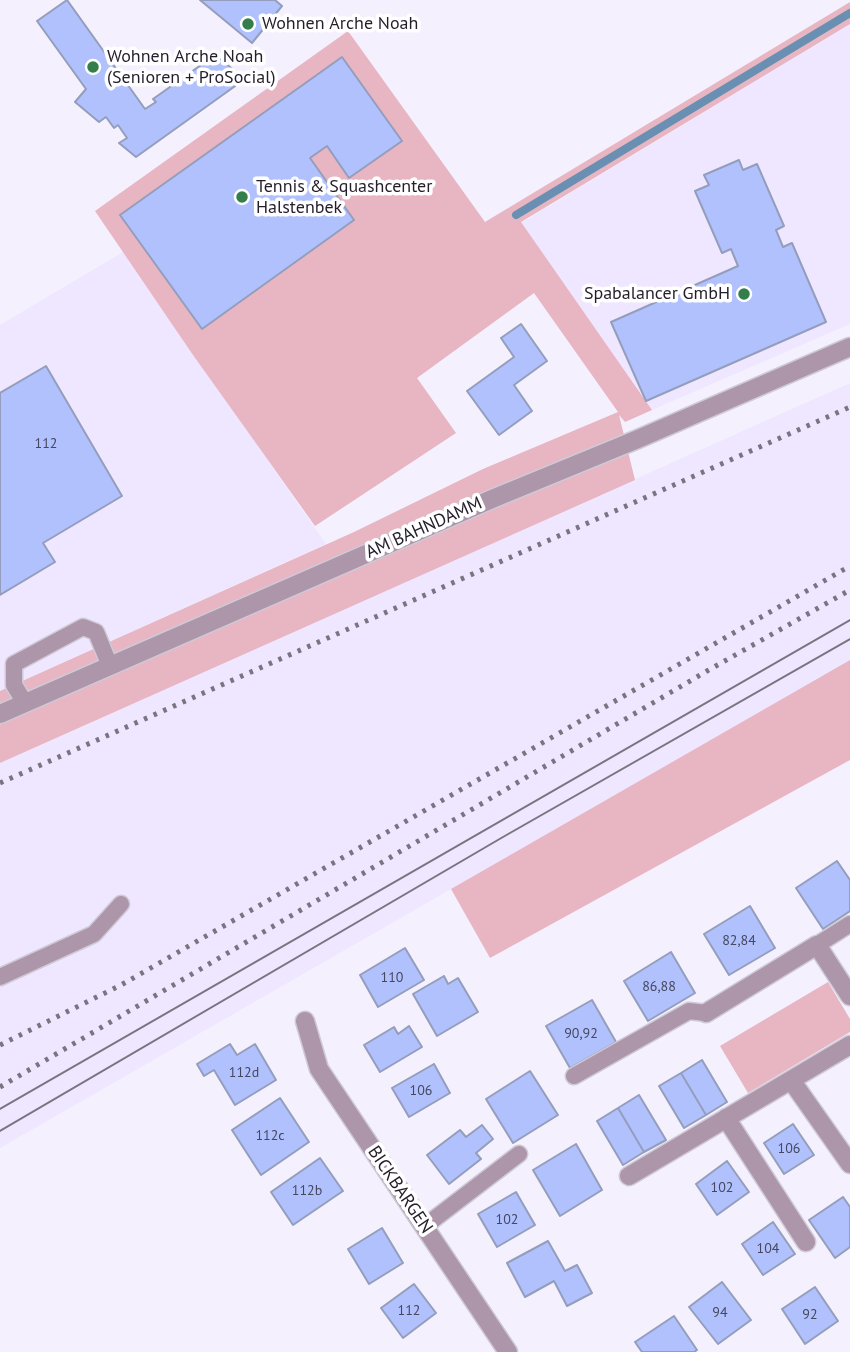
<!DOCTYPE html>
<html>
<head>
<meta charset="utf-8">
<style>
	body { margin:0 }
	canvas { display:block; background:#f4f0fd }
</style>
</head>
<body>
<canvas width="850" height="1352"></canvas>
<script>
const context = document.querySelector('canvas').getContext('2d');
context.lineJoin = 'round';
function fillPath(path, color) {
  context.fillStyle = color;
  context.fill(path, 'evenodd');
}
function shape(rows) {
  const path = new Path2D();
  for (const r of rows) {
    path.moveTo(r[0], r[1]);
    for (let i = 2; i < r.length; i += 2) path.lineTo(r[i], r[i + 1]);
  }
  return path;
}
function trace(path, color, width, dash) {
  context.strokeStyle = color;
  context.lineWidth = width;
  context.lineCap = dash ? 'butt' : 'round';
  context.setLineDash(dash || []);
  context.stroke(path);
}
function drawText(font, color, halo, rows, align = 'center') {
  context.font = font + ' "PT Sans",sans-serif';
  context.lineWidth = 7;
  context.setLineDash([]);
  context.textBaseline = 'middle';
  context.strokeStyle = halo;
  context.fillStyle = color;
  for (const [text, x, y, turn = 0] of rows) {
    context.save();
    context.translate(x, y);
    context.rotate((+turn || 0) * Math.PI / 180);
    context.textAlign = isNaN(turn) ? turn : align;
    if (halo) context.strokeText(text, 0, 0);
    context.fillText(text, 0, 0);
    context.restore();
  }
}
fillPath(shape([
	[850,24,850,324,652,410,521,223],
	[123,252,326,544,0,691,0,325],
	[850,383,850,660,0,1148,0,763]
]), '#efe7ff');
fillPath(shape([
	[850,2,850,24,521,222,652,410,625,422,619,415,635,480,0,763,0,691,354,532,483,469,618,412,534,293,417,378,456,433,315,526,193,355,95,211,348,31,485,222],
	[850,660,850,760,490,958,451,889],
	[828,982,850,1019,850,1032,748,1093,720,1046]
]), '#e8b5c2');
trace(shape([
	[516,215,850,13]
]), '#698fb2', 8);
const building = shape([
	[67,0,145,109,156,102,153,99,215,55,245,79,136,157,119,143,127,138,118,125,114,128,106,117,99,122,75,102,86,89,37,21,67,0],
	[200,0,275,0,282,6,252,43,200,0],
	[342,57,402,141,349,178,327,146,310,158,354,220,202,329,120,215,342,57],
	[739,160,743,170,757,164,784,226,776,230,783,247,792,243,826,322,646,401,611,322,738,266,731,249,722,253,695,191,709,185,704,175,739,160],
	[521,324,547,361,514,385,532,411,499,435,467,391,514,357,501,338,521,324],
	[46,366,122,496,43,543,55,562,0,595,0,393,46,366],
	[837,861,850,880,850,911,823,929,796,888,837,861],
	[750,906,775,948,729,975,704,934,750,906],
	[405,948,424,980,378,1007,360,975,405,948],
	[671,952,695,993,648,1021,624,981,671,952],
	[444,976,448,984,458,978,478,1012,437,1036,413,994,444,976],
	[592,1000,616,1042,570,1068,546,1026,592,1000],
	[409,1026,422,1047,380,1072,364,1045,394,1027,398,1034,409,1026],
	[230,1044,237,1055,255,1044,276,1080,235,1105,214,1070,204,1076,197,1064,230,1044],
	[702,1060,727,1102,706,1115,681,1073,702,1060],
	[434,1064,450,1093,409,1117,392,1088,434,1064],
	[530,1071,558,1115,513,1143,486,1099,530,1071],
	[681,1073,706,1115,684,1128,659,1086,681,1073],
	[639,1095,666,1140,644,1152,618,1108,639,1095],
	[280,1098,309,1142,261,1175,232,1130,280,1098],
	[618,1108,644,1152,623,1165,597,1121,618,1108],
	[793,1124,814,1155,784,1174,764,1143,793,1124],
	[482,1125,493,1139,476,1153,481,1159,449,1184,427,1155,460,1130,466,1137,482,1125],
	[576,1144,602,1190,560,1216,533,1170,576,1144],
	[320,1158,343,1191,293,1225,271,1192,320,1158],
	[727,1161,749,1192,717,1215,696,1184,727,1161],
	[516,1192,535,1225,497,1247,478,1214,516,1192],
	[843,1197,850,1207,850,1247,835,1258,809,1220,843,1197],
	[773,1222,795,1254,763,1275,742,1244,773,1222],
	[382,1228,403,1263,369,1284,348,1249,382,1228],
	[548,1241,565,1271,577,1265,592,1293,567,1306,554,1281,525,1297,507,1263,548,1241],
	[722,1282,751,1320,718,1344,689,1307,722,1282],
	[414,1284,436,1313,403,1338,381,1308,414,1284],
	[815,1287,838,1321,805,1344,782,1309,815,1287],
	[674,1316,697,1350,694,1352,642,1352,635,1342,674,1316]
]);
fillPath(building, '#b0c1fd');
trace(building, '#949ebc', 2);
const service = shape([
	[25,703,14,685,14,664,83,627,96,632,110,666],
	[817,945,850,924],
	[0,977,94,934,121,904],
	[574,1076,689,1011,706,1013],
	[425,1226,519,1154]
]);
const minor = shape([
	[0,714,492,499,638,439,850,347],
	[706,1013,817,945,850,996],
	[305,1021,319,1069,508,1352],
	[791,1080,850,1164],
	[726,1118,806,1242],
	[629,1176,850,1045]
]);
trace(service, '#cecad7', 19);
trace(minor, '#cecad7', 21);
trace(service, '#ad96a9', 16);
trace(minor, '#ad96a9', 18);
trace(shape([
	[0,1109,850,620],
	[0,1131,503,837,850,639]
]), '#787480', 2);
trace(shape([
	[0,783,850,407],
	[0,1045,121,985,850,566],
	[0,1087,707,671,850,590]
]), '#787480', 5, [3.5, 7]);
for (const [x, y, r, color] of [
	[248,24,7,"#347e4c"],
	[93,67,7,"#347e4c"],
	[242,197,7,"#347e4c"],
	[744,294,7,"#347e4c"]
]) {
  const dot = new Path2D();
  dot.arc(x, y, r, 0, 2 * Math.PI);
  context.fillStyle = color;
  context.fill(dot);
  trace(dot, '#fff', 2.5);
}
drawText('14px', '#46475f', null, [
	["112",46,444],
	["82,84",739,941],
	["110",392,978],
	["86,88",659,987],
	["90,92",581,1034],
	["112d",244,1073],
	["106",421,1091],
	["112c",270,1136],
	["106",789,1149],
	["102",722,1188],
	["112b",307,1191],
	["102",507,1220],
	["104",768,1249],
	["112",409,1311],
	["94",720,1313],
	["92",810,1315]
]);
drawText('18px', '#231e2a', '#fff', [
	["Wohnen Arche Noah",262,24],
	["Wohnen Arche Noah",107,57],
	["(Senioren + ProSocial)",107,78],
	["Tennis & Squashcenter",256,187],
	["Halstenbek",256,208],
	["Spabalancer GmbH",730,294,"right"]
], 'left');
drawText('18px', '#231e2a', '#fff', [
	["AM BAHNDAMM",424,528,-24],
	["BICKBARGEN",400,1190,56]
]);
</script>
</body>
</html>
